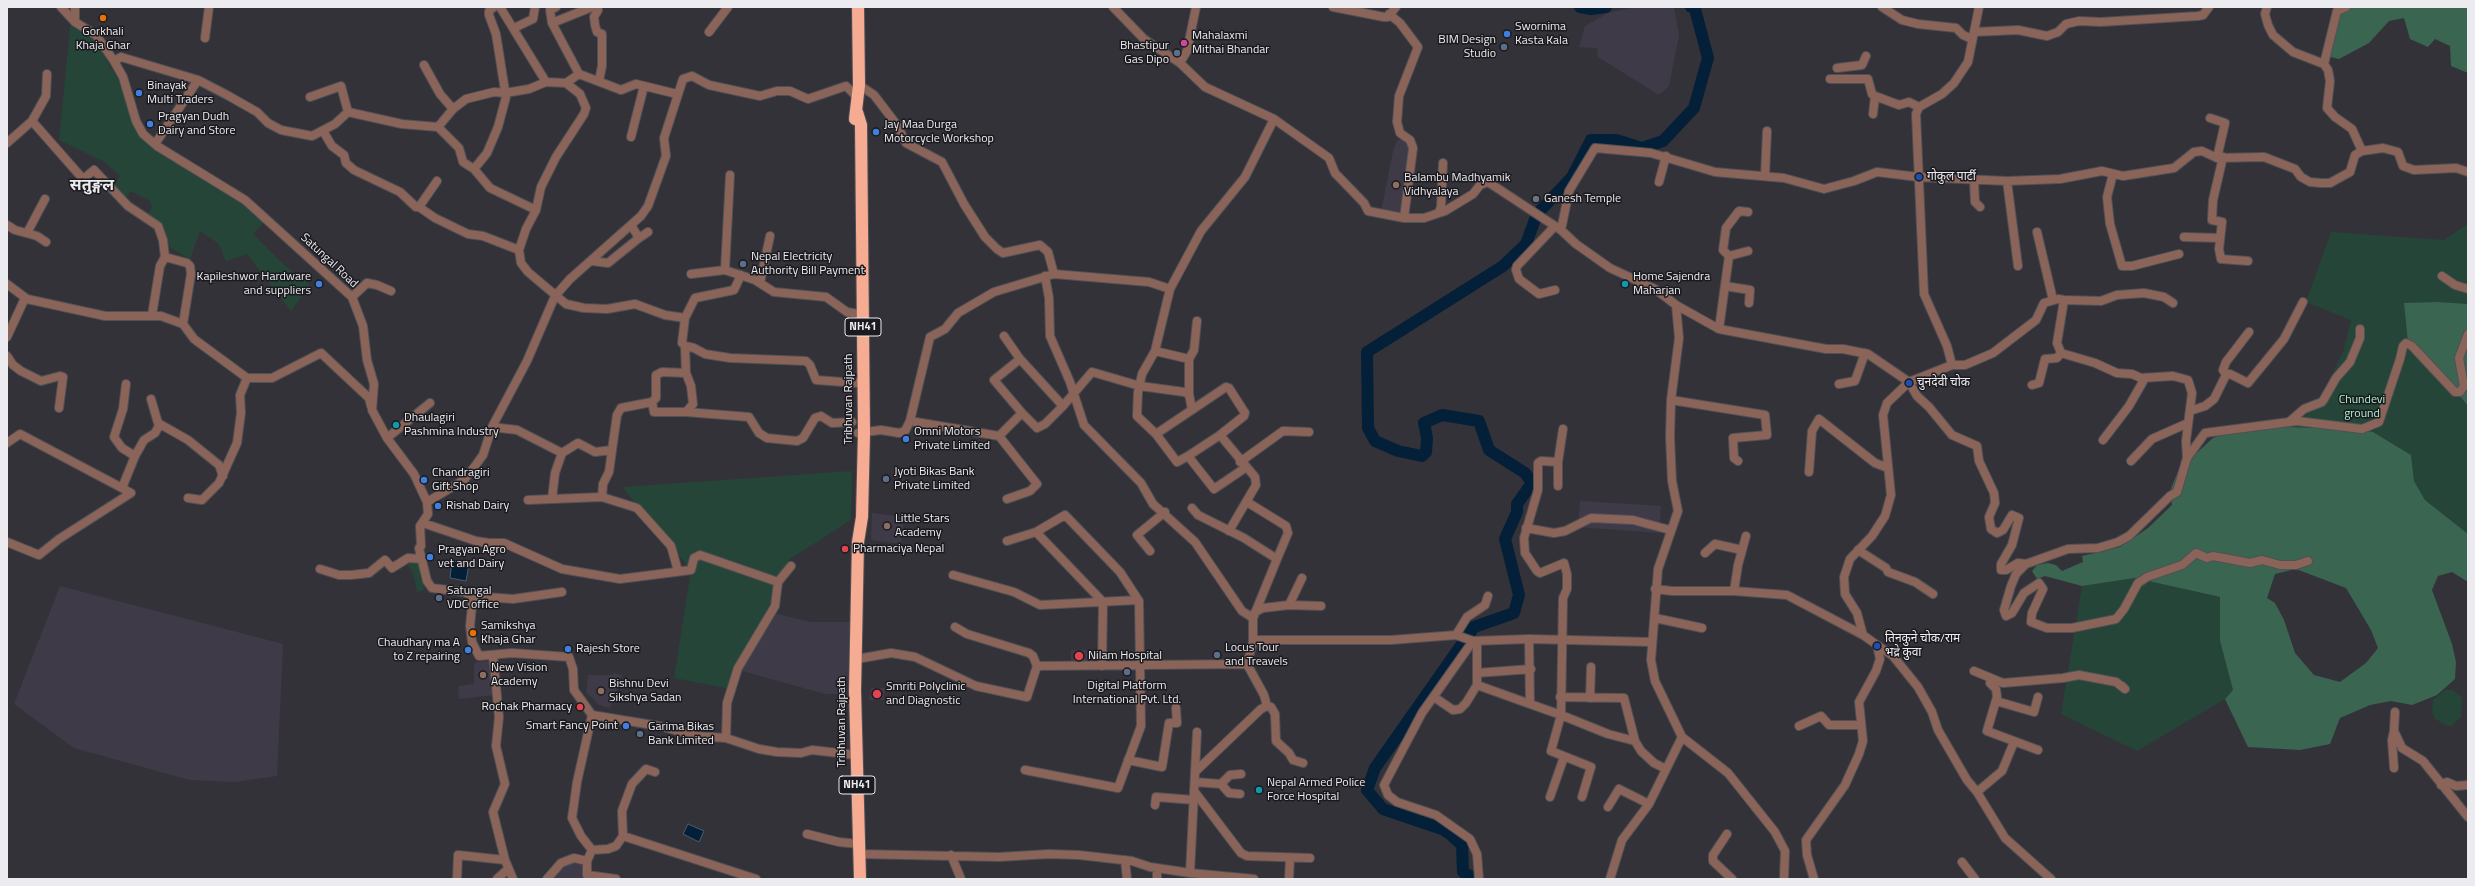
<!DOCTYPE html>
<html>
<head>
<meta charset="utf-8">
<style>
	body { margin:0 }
	#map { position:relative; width:2475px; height:886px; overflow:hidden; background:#343239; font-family:"Titillium Web",sans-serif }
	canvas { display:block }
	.frame { position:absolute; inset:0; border:8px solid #ecebf0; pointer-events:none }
</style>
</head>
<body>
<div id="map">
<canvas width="2475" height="886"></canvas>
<div class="frame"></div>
</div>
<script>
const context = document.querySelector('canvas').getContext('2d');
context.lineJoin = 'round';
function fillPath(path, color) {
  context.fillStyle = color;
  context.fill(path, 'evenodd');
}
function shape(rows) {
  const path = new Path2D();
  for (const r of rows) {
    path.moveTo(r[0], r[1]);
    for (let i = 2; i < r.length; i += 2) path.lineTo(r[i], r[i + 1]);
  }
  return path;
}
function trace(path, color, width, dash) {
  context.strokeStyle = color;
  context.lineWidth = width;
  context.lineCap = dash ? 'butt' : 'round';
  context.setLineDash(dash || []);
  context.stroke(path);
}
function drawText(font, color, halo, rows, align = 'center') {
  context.font = font + ' "Titillium Web","Noto Sans Devanagari",sans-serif';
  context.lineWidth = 3;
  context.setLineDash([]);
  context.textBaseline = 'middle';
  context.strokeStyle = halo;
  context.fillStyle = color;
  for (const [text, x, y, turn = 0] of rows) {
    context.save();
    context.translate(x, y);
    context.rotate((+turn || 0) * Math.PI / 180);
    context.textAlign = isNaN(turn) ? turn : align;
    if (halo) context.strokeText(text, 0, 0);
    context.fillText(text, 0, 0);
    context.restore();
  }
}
fillPath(shape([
	[1674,7,1679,35,1669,86,1659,95,1598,57,1597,48,1579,47,1585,26,1608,13,1631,8],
	[1401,139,1404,140,1412,146,1402,216,1381,212,1393,151,1397,141],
	[1580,501,1661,506,1659,533,1578,527],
	[872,513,904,517,901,544,871,540],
	[60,586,283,644,277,776,235,782,190,780,74,748,14,704],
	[773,613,811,622,850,622,847,694,825,694,742,671,754,640],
	[1071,650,1087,650,1087,662,1071,664],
	[492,661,494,695,459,699,458,686,474,684,474,665,476,662],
	[613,673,622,675,610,708,599,705,586,692,588,675,613,675],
	[871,688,885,688,884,700,869,700],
	[570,860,586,865,582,879,550,879]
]), '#3f3a48');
fillPath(shape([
	[71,19,94,38,125,92,140,136,244,202,265,221,253,234,282,263,310,285,291,311,247,254,226,261,219,244,200,231,190,259,171,248,162,230,148,214,152,207,150,201,131,191,125,199,115,185,120,176,103,161,59,140],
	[2468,224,2468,304,2439,302,2441,373,2468,406,2468,534,2425,500,2414,481,2411,455,2373,432,2289,428,2318,405,2344,349,2351,320,2306,302,2331,232,2444,240],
	[852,471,851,520,790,559,731,689,674,678,691,570,622,487],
	[421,561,424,590,417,592,414,577,407,563],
	[2135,578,2220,597,2220,641,2233,690,2225,699,2137,751,2061,714,2082,586],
	[2445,690,2453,690,2462,697,2461,717,2450,727,2435,719,2432,712,2433,700]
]), '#244537');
fillPath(shape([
	[2337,7,2468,7,2468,73,2451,66,2450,46,2435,39,2428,47,2410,39,2404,18,2389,21,2369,43,2339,59,2322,55],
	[2439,302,2468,304,2468,406,2441,373,2408,342,2404,303],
	[2245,426,2357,429,2373,432,2411,455,2414,481,2425,500,2468,534,2468,582,2452,572,2438,576,2432,590,2452,644,2456,662,2455,679,2437,695,2412,705,2391,701,2370,705,2340,718,2330,744,2300,750,2248,747,2225,699,2233,690,2220,641,2220,597,2135,578,2082,586,2045,576,2037,579,2032,571,2037,565,2048,563,2056,565,2062,571,2083,562,2082,556,2120,547,2148,528,2172,505,2170,491,2179,469,2213,438],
	[2296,569,2346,588,2371,630,2378,648,2366,663,2340,682,2314,675,2295,653,2284,620,2275,603,2267,598,2275,574]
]), '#3a6551');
const water = shape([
	[452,561,469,564,466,581,450,578,452,561],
	[688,824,704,831,699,842,683,834,688,824]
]);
fillPath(water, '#042039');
trace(water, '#4a5d70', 1);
trace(shape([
	[1580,7,1591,9,1606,7],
	[1475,879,1463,872,1462,845,1450,834,1442,829,1383,809,1367,790,1375,768,1474,627,1514,613,1519,595,1505,539,1517,512,1517,504,1532,483,1525,473,1489,450,1479,421,1442,415,1424,423,1427,438,1426,452,1422,456,1398,451,1375,441,1368,428,1367,352,1503,266,1526,244,1537,214,1572,177,1591,140,1616,140,1642,148,1663,141,1694,108,1708,58,1695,9,1691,7]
]), '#042039', 12);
const minor = shape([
	[61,7,75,22,96,35,114,61,123,77,136,121,143,134,157,146,245,200,352,297,363,326,367,360,374,384,372,410,387,438,414,474,427,502,428,514,420,526,421,546,419,548,427,581,432,588,464,592,473,596,470,626,472,642,479,656,512,653,569,657,573,669,574,690,592,715,659,726,697,736,726,738,759,749,777,752,801,753,812,750,856,755],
	[500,7,546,82],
	[556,7,550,10,552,23,579,74],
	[597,7,598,10,594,17,595,25,597,32,602,34,602,66,599,81],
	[1113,7,1144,39,1180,63,1205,87,1274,119,1329,158,1335,173,1364,203,1368,211,1404,218,1424,218,1445,211,1473,194,1480,185,1488,182,1561,230,1576,244,1610,268,1655,289,1676,305,1719,329,1826,349,1843,349,1868,354,1909,382,1917,396,1929,407,1952,435,1977,446,1979,461,1994,493,1995,503,1989,517,1991,529,1997,533,2003,530,2012,515,2019,518,2012,545,2001,564,2001,570,2006,570,2018,563,2026,564,2068,549,2098,548,2118,542,2129,536,2170,496,2177,492,2187,458,2205,433,2297,421,2362,429,2379,422,2400,359,2403,346,2406,343,2412,346,2455,392,2460,392,2464,386,2459,358,2468,334],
	[1333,7,1384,17,1388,17,1396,7],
	[1882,7,1902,20,1918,24,1956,28,1963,35,1972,39],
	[2267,7,2265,14,2268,25,2273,35,2293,52,2324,64,2328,70,2330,81,2327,108,2335,117,2352,129,2362,151],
	[1389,14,1400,23,1418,47,1399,96,1397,122,1400,133,1410,140,1413,148,1404,218],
	[75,22,75,7],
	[552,23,592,7],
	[514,28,533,19,535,7],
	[709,32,728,7],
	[1974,32,2018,30,2047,36,2058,32,2066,24,2079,21,2101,22,2198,16,2203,15,2209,7],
	[205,38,209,7],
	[114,61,121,57,198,80,227,95,257,112,268,123,281,130,312,136,335,124,348,112,402,124,438,127,459,148,463,162,474,169,487,153,498,127,506,97,496,34,489,15,489,11,494,7],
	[1180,63,1187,51,1196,7],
	[2324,64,2337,11,2346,7],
	[424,65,440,94,453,109],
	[1837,68,1862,65,1866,56],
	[1830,79,1868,79,1872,94,1875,96,1899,105,1909,102,1919,107],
	[859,85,874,95,897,125,906,143,942,162,964,204,985,237,997,249,1003,253,1040,245,1048,252,1054,274],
	[310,97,341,86,348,112],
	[1873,114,1875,96],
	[2210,118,2225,123,2217,158],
	[32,121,83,179,94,170,128,206,158,226,163,240,165,257,160,266,152,315],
	[438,127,453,109,466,99,494,92,505,93,529,89,546,82,566,83,579,74,621,90,636,84,677,94],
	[323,131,332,146,344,155,346,163,354,170,400,192,416,207,419,207],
	[631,137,644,86],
	[7,143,32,121,46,96,47,74],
	[155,144,198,80],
	[2223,157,2213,200,2212,220,2222,222,2219,249,2221,259,2248,261],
	[474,169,490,188,536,210,526,229,519,250],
	[2113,174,2107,197,2110,224,2122,266,2132,266,2179,254],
	[1765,176,1767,131],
	[1974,180,1975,202,1980,207],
	[437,181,419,207,435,218,468,234,483,236,519,250,521,263,528,272,566,304,584,308,607,309,635,304,665,315,685,318,695,298,734,290,741,275],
	[2007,181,2018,266],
	[1659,182,1666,156],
	[536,210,541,187,556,157,584,114,586,108,580,94,566,83],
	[1439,212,1441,207,1443,163],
	[7,225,15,230,37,236,46,242],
	[1555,226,1517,266,1516,270,1519,279,1539,294,1555,290],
	[1561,230,1569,191,1595,148,1651,153,1715,172,1784,178,1824,189,1854,181,1877,172,1918,177,2007,181,2060,179,2102,171,2123,176,2174,168,2194,152,2202,151,2217,158,2264,157,2295,169,2301,177,2310,182,2321,183,2330,183,2350,172,2355,155,2362,151,2383,148,2398,152,2403,166,2414,170,2456,168,2468,172],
	[2037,232,2053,300],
	[27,233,45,199],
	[2184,237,2220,238],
	[639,238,648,232],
	[1729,256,1723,250,1726,228,1739,211,1748,212],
	[165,257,187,263,190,266,191,274,183,324],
	[592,261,608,263,639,238,631,225],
	[725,270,730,175],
	[691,274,725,270,755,280,774,292,826,297,847,312,863,315],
	[1045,276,1049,298,1050,336,1070,382,1084,425,1141,483,1153,504,1195,542,1242,611,1253,618,1253,642],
	[2442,276,2455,285,2468,289],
	[760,283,770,236],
	[7,284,27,299,105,316,161,316,183,324,194,339,247,378,272,378,321,353,369,398,371,406],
	[1725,286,1750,290,1749,303],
	[352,297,367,283,377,285,391,291],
	[2064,300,2101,301,2117,295,2144,293,2164,297,2173,303],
	[1676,305,1679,338,1671,400,1670,437,1672,481,1678,511,1658,569,1651,660,1655,681,1682,737,1728,773,1775,832,1785,851,1784,879],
	[685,318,682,343,685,346,694,348,705,354,730,358,806,361,810,365,816,380,857,383],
	[1719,329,1729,256,1748,251],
	[1004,336,1020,359,1063,406],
	[7,337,25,298],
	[1155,351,1189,359,1194,350,1197,321],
	[7,356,13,365,21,371,41,381,60,376,63,377,59,408],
	[1020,359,994,380,1022,413],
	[1952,365,1965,365,1993,353,2036,320,2044,303,2058,299,2064,300,2057,343,2061,353,2095,363,2117,373,2132,374,2141,378,2173,376,2188,380,2192,393,2186,441,2187,458],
	[686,373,691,386,693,404,686,412,749,417,759,433,767,438,797,441,803,438,815,418,821,416,832,423,852,422],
	[2226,375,2223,370,2226,362,2249,332],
	[1839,384,1855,381,1865,353],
	[2032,385,2039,383,2045,359,2057,358,2061,353],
	[1189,394,1189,359],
	[151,399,158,423,188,440,219,465,223,476],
	[1671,400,1765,415,1767,435,1733,438,1734,458,1738,461],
	[652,402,654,412,686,412],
	[2190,411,2205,406,2214,399,2226,375,2230,374,2248,383,2284,339,2303,302],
	[910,421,930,337,945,329,958,313,994,292,1054,274,1149,282,1170,289],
	[2289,422,2304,409,2322,402,2324,399,2336,378,2350,362,2360,338,2360,329],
	[492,427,517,430,562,453,578,443,595,452,612,450,609,472,603,484,602,497],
	[858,433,881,430,899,433,905,431,910,421,999,436,1022,413,1037,428,1045,424,1063,406,1092,372,1140,386,1184,392,1189,394,1192,410],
	[1156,434,1226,387,1229,388,1245,413,1244,416,1220,435,1255,477,1256,485,1229,531],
	[999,436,1037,484,1030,491,1007,499],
	[387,438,430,403],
	[2103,440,2129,406,2145,378],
	[7,443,20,434,122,488,135,456,122,448,114,437,123,409,126,384],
	[612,450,617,415,621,408,652,402,656,398,656,375,662,372,686,373,685,346],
	[135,456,144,440,155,433,160,424],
	[1188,456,1220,435],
	[2131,461,2152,439,2188,423],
	[1240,462,1283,431,1309,432],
	[1245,468,1214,489,1188,456,1177,462,1156,434,1137,416,1138,392,1142,374,1155,351,1170,289,1201,231,1245,177,1274,119],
	[1809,472,1812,431,1819,419,1875,463,1888,468],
	[1558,486,1558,462,1563,429],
	[188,498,202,500,219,483,237,443,241,413,240,395,247,378],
	[552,499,555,473,562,453],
	[528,500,602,497,637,508,671,546,678,571],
	[427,502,464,480,475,466,483,455,492,427,527,361,555,296,570,279,641,216,648,206,666,156,664,138,683,79,692,76,709,85,760,96,777,91,790,91,808,99,846,86,858,98],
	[1247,502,1286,526,1288,533,1277,559],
	[1192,508,1198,515,1244,538,1277,559,1253,618],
	[423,523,476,541,489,543,504,543,562,569,620,579,691,570,694,558,700,555,778,582],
	[1526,528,1554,533,1565,531,1591,518,1633,520,1670,530],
	[1036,532,1103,602,1102,666],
	[1007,541,1036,532,1065,515,1120,572,1139,601,1141,726,1118,788,1025,770],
	[7,542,39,555,59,539,131,493,122,488],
	[1858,550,1886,568,1888,572,1915,582,1933,594],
	[1150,551,1137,535,1165,512],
	[1705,553,1715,544,1742,550],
	[2026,564,2016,574,2011,586,2004,610,2006,616,2012,613,2024,593,2039,583,2043,589,2032,613,2031,622,2047,628,2072,628,2116,619,2124,609,2138,583,2147,577,2182,565,2196,553,2207,558,2213,556,2250,563,2262,560,2280,565,2296,565,2308,561,2305,562],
	[320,569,339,575,351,575,369,573,385,560,392,568,408,558,422,559],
	[953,575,1014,592,1040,605,1138,600],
	[1655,589,1672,591,1734,591,1787,595,1863,635],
	[1734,591,1738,565,1746,536],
	[473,596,513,599,562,592],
	[1289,605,1321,606],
	[1255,612,1263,608,1289,605,1302,578],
	[1655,618,1702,628],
	[955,627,967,634,1029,653,1033,656,1037,666],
	[1456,635,1467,617,1485,605,1488,596],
	[1473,641,1422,713,1384,785,1388,795,1397,802,1436,815,1470,839,1477,854,1479,879],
	[1877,645,1893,656,1918,687,1932,712,1938,730,1967,780,1977,792,2005,838,2051,879],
	[493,655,499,717,496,746,505,784,493,812,505,860,513,879],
	[857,659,891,653,915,657,976,686,1027,697,1037,666,1247,664,1253,642,1258,640,1391,640,1456,635,1473,641,1529,639,1652,642],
	[1247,664,1264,695,1267,706],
	[1974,671,2003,683,2063,678,2079,675,2116,682,2125,689,2122,686],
	[1477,673,1531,669],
	[1992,679,1990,683,1996,689,1997,697,1987,731,2038,750],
	[1477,685,1530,704,1529,639],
	[1434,697,1453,710,1460,709,1466,703,1477,685,1477,641],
	[1560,697,1624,698,1635,741],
	[1590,698,1591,667],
	[1996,701,2034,712,2038,697],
	[1530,704,1561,715,1563,598,1567,589,1567,574,1564,563,1540,573,1537,571,1525,553,1524,538,1538,490,1538,463,1541,461,1558,462],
	[2395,712,2394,731,2402,748,2423,761,2468,817],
	[592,715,577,782,572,818,581,836,592,850],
	[1799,726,1821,716,1829,725,1860,725],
	[2394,731,2392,740,2394,768],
	[726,738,727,703,738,668,775,606,778,582,791,566],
	[1128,760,1162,767,1169,723,1177,723,1176,708],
	[1195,772,1261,709,1267,706,1271,707,1275,714,1276,741,1289,753,1293,760,1303,763],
	[1195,782,1221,784,1229,793,1240,794],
	[1221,784,1230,775,1241,774],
	[2441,785,2447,782,2456,786,2468,785],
	[1194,791,1241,853,1247,856,1310,858],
	[1977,792,2002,771,2014,742],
	[1550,797,1564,757],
	[1582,797,1591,767,1551,751,1561,715,1608,734,1635,741,1641,751,1654,763,1666,769],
	[1155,805,1156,797,1194,800],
	[1608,807,1619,789,1649,804],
	[807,834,839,842,858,844],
	[1727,834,1713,855,1713,861,1732,879],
	[623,836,622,811,632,784,646,769,655,772],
	[592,850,608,849,616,846,623,836,756,879],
	[592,850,587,861,587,875,616,879],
	[859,854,999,857,1049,854,1079,855,1132,861,1150,867,1190,873,1254,879],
	[951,855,961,879],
	[1125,860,1127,879],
	[1962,862,1975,879],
	[1190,873,1197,732],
	[457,879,458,855,505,860],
	[497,879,508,869],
	[547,879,561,863,574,858,587,861],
	[1157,879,1157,868],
	[1289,879,1290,858],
	[1610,879,1622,840,1649,804,1682,737],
	[1814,879,1807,855,1806,840,1845,785,1859,754,1863,741,1859,702,1876,671,1880,659,1877,645,1863,635,1857,613,1845,594,1844,577,1850,559,1872,536,1885,516,1891,495,1883,415,1887,403,1909,382,1952,365,1947,346,1924,294,1916,114,1919,107,1942,94,1954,83,1968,62,1979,7]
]);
const highway = shape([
	[857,112,861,125,864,433,862,517,858,542,855,691,860,879],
	[855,119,859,85,858,7]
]);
trace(minor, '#515056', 10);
trace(highway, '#515056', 14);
trace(minor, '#8a6458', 8);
trace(highway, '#f6ab93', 12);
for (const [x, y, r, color] of [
	[103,18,4,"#e8710a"],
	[1507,34,4,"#3f7fe0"],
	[1184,43,4,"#d1479c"],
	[1504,47,4,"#5c6f8a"],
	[1177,53,4,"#5c6f8a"],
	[139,93,4,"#3f7fe0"],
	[150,124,4,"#3f7fe0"],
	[876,132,4,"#3f7fe0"],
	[1919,177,4,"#1a4fb4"],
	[1396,185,4,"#8d6e63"],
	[1536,199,4,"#6b7280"],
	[743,264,4,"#5c6f8a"],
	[319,284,4,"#3f7fe0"],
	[1625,284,4,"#0f9aa8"],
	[1909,383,4,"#1a4fb4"],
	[396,425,4,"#0f9aa8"],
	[906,439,4,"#3f7fe0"],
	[886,479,4,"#5c6f8a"],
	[424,480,4,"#3f7fe0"],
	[438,506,4,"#3f7fe0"],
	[887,526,4,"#8d6e63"],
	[845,549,4,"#e0444e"],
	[430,557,4,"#3f7fe0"],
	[439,598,4,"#5c6f8a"],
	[473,633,4,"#e8710a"],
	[1877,646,4,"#1a4fb4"],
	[568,649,4,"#3f7fe0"],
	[468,650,4,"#3f7fe0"],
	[1217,655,4,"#5c6f8a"],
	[1079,656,5,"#e0444e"],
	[1127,672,4,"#5c6f8a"],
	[483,675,4,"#8d6e63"],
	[601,691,4,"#8d6e63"],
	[877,694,5,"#e0444e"],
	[580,707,4,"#e0444e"],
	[626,726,4,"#3f7fe0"],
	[640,734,4,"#5c6f8a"],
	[1259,790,4,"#0f9aa8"]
]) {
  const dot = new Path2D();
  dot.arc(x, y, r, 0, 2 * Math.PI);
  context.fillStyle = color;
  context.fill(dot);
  trace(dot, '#1b1a1e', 1.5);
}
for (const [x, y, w] of [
	[863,327,36],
	[857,785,36]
]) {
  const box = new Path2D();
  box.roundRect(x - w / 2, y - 9, w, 18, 3);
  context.fillStyle = '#1b1a1e';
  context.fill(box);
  trace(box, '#ecebf0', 1);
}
drawText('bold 11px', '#ecebf0', null, [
	["NH41",863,327],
	["NH41",857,785]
]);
drawText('12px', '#ecebf0', '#1b1a1e', [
	["Swornima",1515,27],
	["Kasta Kala",1515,41],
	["Gorkhali",103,32,"center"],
	["Khaja Ghar",103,46,"center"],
	["Mahalaxmi",1192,36],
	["Mithai Bhandar",1192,50],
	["BIM Design",1496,40,"right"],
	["Studio",1496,54,"right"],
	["Bhastipur",1169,46,"right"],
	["Gas Dipo",1169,60,"right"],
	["Binayak",147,86],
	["Multi Traders",147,100],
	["Pragyan Dudh",158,117],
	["Dairy and Store",158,131],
	["Jay Maa Durga",884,125],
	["Motorcycle Workshop",884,139],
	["गोकुल पार्टी",1927,177],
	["Balambu Madhyamik",1404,178],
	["Vidhyalaya",1404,192],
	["Ganesh Temple",1544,199],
	["Nepal Electricity",751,257],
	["Authority Bill Payment",751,271],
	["Kapileshwor Hardware",311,277,"right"],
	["and suppliers",311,291,"right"],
	["Home Sajendra",1633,277],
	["Maharjan",1633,291],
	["चुनदेवी चोक",1917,383],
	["Dhaulagiri",404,418],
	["Pashmina Industry",404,432],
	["Omni Motors",914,432],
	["Private Limited",914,446],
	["Jyoti Bikas Bank",894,472],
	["Private Limited",894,486],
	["Chandragiri",432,473],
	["Gift Shop",432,487],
	["Rishab Dairy",446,506],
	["Little Stars",895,519],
	["Academy",895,533],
	["Pharmaciya Nepal",853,549],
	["Pragyan Agro",438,550],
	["vet and Dairy",438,564],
	["Satungal",447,591],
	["VDC office",447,605],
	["Samikshya",481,626],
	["Khaja Ghar",481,640],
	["तिनकुने चोक/राम",1885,639],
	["भद्रे कुवा",1885,653],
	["Chaudhary ma A",460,643,"right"],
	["to Z repairing",460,657,"right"],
	["Locus Tour",1225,648],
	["and Treavels",1225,662],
	["Rajesh Store",576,649],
	["Nilam Hospital",1088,656],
	["New Vision",491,668],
	["Academy",491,682],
	["Bishnu Devi",609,684],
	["Sikshya Sadan",609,698],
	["Digital Platform",1127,686,"center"],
	["International Pvt. Ltd.",1127,700,"center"],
	["Smriti Polyclinic",886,687],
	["and Diagnostic",886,701],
	["Rochak Pharmacy",572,707,"right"],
	["Smart Fancy Point",618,726,"right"],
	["Garima Bikas",648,727],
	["Bank Limited",648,741],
	["Nepal Armed Police",1267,783],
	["Force Hospital",1267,797]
], 'left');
drawText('12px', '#ecebf0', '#1b1a1e', [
	["Satungal Road",329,261,43],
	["Tribhuvan Rajpath",849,399,-90],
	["Tribhuvan Rajpath",842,722,-90]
]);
drawText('12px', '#a9f4d0', '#1b1a1e', [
	["Chundevi",2362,400],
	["ground",2362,414]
]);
drawText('bold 16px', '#ecebf0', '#1b1a1e', [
	["सतुङ्गल",92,186]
]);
</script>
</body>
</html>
